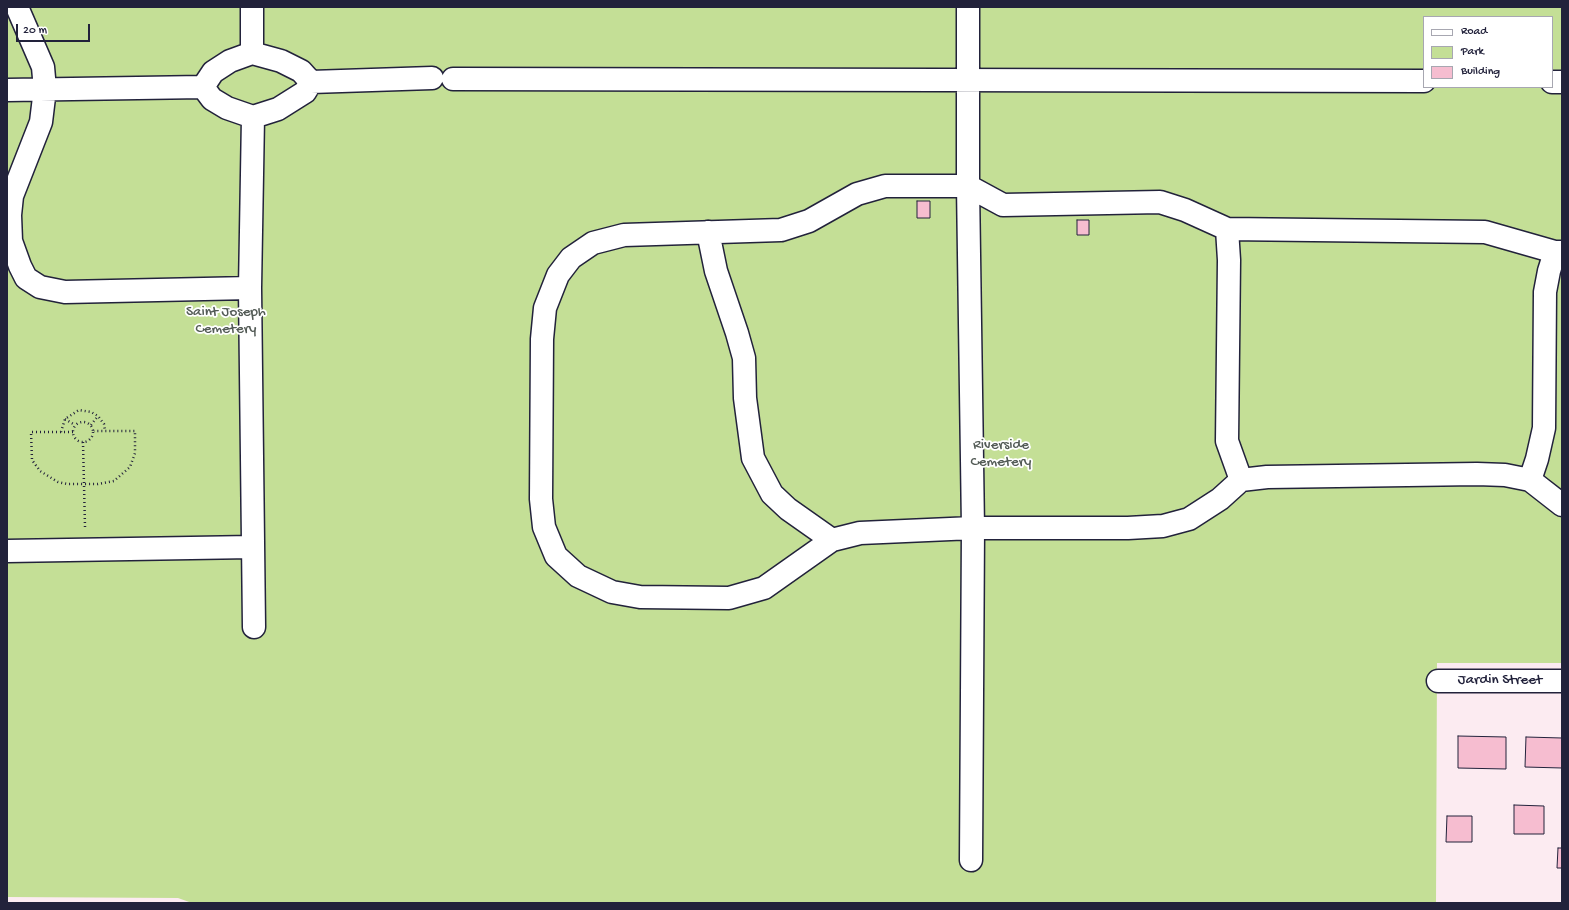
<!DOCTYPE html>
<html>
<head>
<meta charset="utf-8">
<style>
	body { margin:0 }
	#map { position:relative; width:1569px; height:910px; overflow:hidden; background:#fcebf1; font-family:"Gochi Hand",sans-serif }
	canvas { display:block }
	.frame { position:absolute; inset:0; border:8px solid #22223b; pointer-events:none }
	.legend { position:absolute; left:1423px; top:16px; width:130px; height:72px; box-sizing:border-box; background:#fff; border:1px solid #a7a7b1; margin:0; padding:5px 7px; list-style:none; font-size:12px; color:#22223b }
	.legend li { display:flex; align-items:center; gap:8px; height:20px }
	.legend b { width:20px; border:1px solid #a7a7b1 }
	.scale { position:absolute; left:16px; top:24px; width:74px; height:18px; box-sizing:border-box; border:2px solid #22223b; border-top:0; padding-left:5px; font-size:12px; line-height:14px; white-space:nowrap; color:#22223b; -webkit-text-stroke:3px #fff; paint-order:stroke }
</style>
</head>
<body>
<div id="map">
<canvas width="1569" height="910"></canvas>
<div class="frame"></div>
<ul class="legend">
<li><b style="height:5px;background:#fff"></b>Road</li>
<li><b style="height:11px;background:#c4df96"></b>Park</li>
<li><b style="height:11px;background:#f6bdd0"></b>Building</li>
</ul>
<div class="scale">20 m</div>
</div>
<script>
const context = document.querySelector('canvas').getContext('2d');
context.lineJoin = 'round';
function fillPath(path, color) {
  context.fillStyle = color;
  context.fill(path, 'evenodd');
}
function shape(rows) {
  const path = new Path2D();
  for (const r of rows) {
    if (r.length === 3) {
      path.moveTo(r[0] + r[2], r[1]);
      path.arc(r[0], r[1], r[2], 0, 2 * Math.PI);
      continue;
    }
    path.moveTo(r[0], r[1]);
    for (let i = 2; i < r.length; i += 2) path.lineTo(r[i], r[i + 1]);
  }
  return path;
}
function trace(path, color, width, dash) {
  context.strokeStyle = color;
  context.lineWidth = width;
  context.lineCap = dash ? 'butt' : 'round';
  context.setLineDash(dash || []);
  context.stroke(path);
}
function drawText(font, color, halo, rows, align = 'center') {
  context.font = font + ' "Gochi Hand",sans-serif';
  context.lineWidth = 3.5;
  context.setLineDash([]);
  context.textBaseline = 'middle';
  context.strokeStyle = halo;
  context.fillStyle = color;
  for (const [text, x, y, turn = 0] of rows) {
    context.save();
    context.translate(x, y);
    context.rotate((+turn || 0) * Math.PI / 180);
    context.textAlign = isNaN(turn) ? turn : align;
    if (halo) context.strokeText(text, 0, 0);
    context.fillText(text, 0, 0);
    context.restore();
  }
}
fillPath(shape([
	[7,7,1562,7,1562,663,1437,663,1436,903,192,903,178,898,7,897],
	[1424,17,1552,17,1552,87,1424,87]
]), '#c4df96');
const building = shape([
	[917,201,930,201,930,218,917,218,917,201],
	[1077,220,1089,220,1089,235,1077,235,1077,220],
	[1458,736,1506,737,1506,769,1458,768,1458,736],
	[1526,737,1562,738,1562,768,1525,767,1526,737],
	[1514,805,1544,806,1544,834,1514,834,1514,805],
	[1447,816,1472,816,1472,842,1446,842,1447,816],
	[1558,848,1562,848,1562,868,1557,868,1558,848]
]);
fillPath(building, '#f6bdd0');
trace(building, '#22223b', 1);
const minor = shape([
	[17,7,43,67,45,89,41,122,12,196,10,215,11,241,20,266,26,278,40,287,65,292,250,288],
	[968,7,968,186,973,528,971,860],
	[252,53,281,61,301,71,311,82,305,92,278,109,253,117,227,108,212,99,203,87,213,72,230,61,252,53],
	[252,53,252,7],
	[453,79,1424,81],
	[311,82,432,78],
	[1552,82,1562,82],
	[7,90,203,87],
	[253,117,250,288,254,627],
	[1227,229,1229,260,1227,441,1241,480],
	[708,232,716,271,737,333,744,358,745,398,753,458,772,494,788,509,832,540],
	[1555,252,1549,271,1545,292,1544,428,1537,459,1530,480,1505,475,1477,474,1267,477,1241,480,1220,499,1189,519,1163,526,1128,528,973,528,860,533,832,540,764,588,729,598,640,597,612,592,578,576,556,556,544,527,541,499,542,339,545,308,558,275,571,258,593,243,624,235,781,230,809,221,857,194,885,186,968,186,1003,205,1160,202,1185,210,1227,229,1485,232,1555,252,1562,252],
	[1530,480,1562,505],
	[7,551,252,547],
	[1438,681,1562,681]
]);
trace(minor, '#22223b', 25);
trace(shape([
	[65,419,75,425],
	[83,432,10],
	[91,425,98,416],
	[61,432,65,419,79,410,91,412,98,416,104,424,105,431],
	[73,432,31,432,32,460,40,471,58,482,67,484,98,484,114,481,130,467,135,453,135,431,94,431],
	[83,442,85,527]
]), '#22223b', 2.5, [1, 3]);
trace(minor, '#fff', 22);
drawText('15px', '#535b56', '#fff', [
	["Saint Joseph",226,313],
	["Cemetery",226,330],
	["Riverside",1001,446],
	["Cemetery",1001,463]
]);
drawText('15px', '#22223b', '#fff', [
	["Jardin Street",1500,681]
]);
</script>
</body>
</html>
